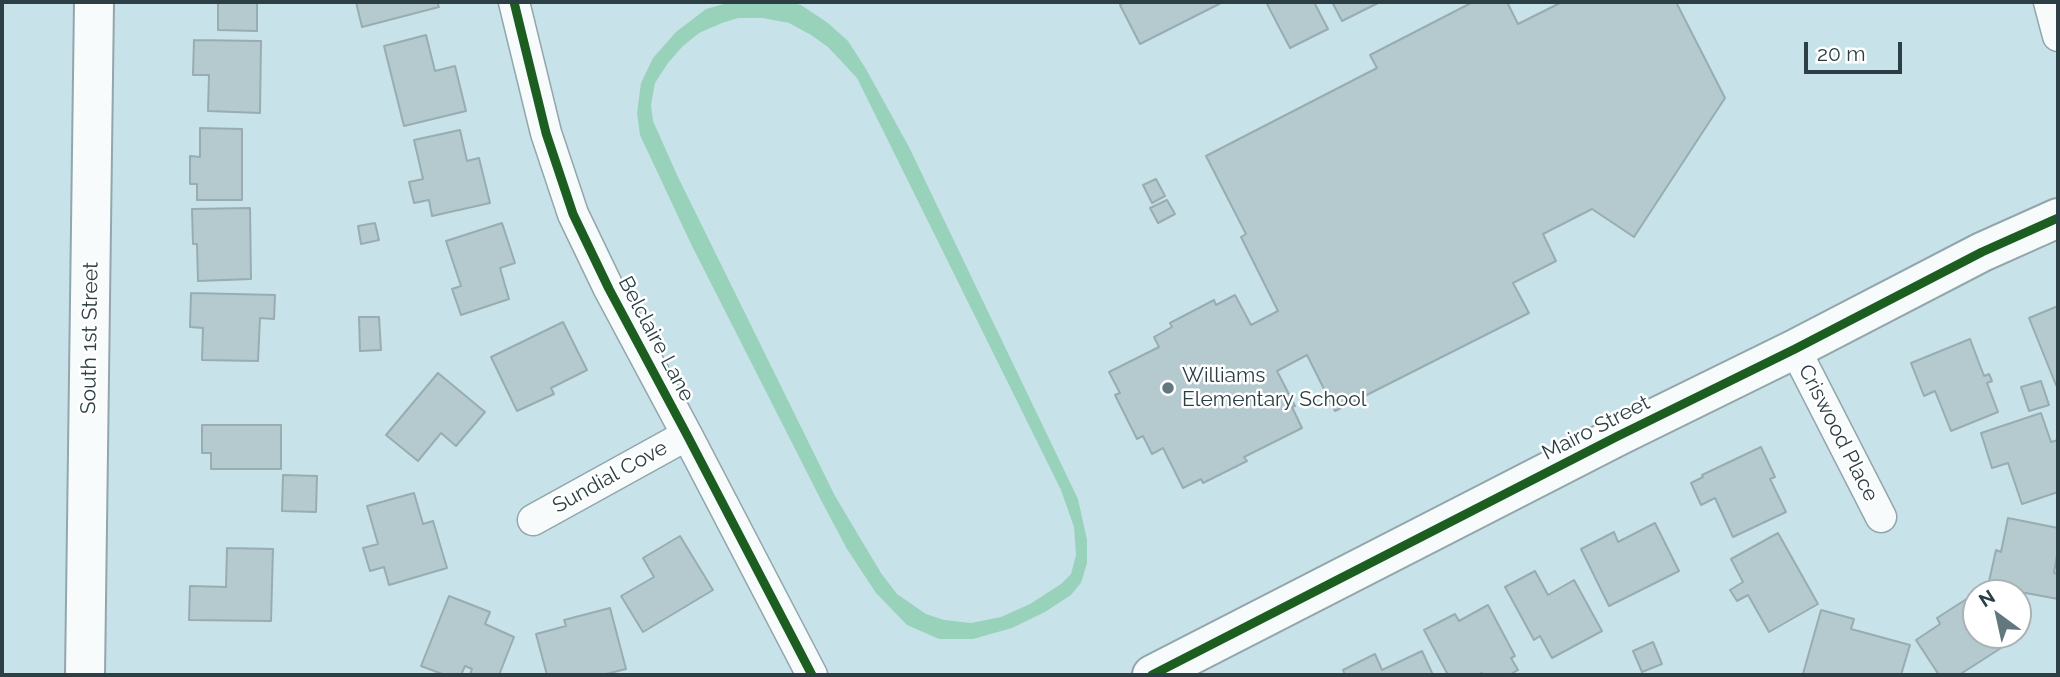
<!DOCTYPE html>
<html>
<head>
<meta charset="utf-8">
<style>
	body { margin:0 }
	#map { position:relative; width:2060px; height:677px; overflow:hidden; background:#c8e2e9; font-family:Raleway,sans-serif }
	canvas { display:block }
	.frame { position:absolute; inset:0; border:4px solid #2c3f44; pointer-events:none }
	.north { position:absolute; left:1962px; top:579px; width:70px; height:70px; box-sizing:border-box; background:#fff; border:2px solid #abb2b4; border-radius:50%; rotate:327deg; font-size:19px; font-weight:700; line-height:28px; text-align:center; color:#2c3f44 }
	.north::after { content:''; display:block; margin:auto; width:24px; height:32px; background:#63787e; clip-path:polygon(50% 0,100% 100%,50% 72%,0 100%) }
	.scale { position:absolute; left:1804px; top:42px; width:98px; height:32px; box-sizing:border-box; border:4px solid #2c3f44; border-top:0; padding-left:9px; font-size:21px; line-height:24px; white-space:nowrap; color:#2c3f44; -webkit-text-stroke:5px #fff; paint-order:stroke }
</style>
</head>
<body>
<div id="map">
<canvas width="2060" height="677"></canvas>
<div class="frame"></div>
<div class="north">N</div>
<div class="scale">20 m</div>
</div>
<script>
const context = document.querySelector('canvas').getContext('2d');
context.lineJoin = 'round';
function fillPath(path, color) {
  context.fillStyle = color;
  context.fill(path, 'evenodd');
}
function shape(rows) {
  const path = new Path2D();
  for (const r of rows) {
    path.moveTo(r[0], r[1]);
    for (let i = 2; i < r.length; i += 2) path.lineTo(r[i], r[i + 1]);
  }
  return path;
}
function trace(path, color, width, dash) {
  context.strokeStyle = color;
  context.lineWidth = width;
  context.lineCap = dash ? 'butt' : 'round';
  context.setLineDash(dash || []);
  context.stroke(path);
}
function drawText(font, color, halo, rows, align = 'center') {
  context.font = font + ' Raleway,sans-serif';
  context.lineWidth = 5;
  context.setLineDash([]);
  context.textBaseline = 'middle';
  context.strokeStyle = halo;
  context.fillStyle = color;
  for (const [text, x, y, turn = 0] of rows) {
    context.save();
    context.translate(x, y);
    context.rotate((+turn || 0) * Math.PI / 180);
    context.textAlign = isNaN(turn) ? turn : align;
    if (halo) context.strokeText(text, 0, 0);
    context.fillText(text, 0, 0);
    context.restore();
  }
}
fillPath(shape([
	[731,2,788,2,801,5,828,23,848,41,866,69,909,147,1078,499,1087,540,1087,563,1081,583,1071,595,1045,612,1012,628,973,639,939,639,907,625,876,593,847,549,823,504,691,244,640,135,637,113,641,83,653,58,676,32,706,9],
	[738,18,763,18,789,23,811,35,828,47,857,78,1061,490,1074,527,1076,555,1071,574,1061,584,1030,604,1001,617,971,623,944,620,926,614,897,594,881,573,835,496,677,175,653,121,651,105,655,83,668,63,682,47,699,33,722,23]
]), '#99d2ba');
const building = shape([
	[218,2,257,2,257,31,218,30,218,2],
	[356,2,437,2,439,7,362,27,356,2],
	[1125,2,1223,2,1140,44,1120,5,1125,2],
	[1266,2,1314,2,1328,29,1290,48,1266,2],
	[1332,2,1380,2,1342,21,1332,2],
	[1473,2,1507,2,1518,24,1562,2,1676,2,1725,98,1634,237,1592,209,1543,234,1556,261,1513,283,1529,313,1335,411,1307,355,1277,371,1295,406,1292,407,1302,428,1244,457,1247,461,1203,483,1201,479,1183,488,1163,448,1152,454,1143,436,1137,439,1115,395,1120,393,1109,372,1159,347,1154,337,1172,327,1170,323,1214,300,1216,305,1235,295,1251,325,1278,311,1241,237,1246,234,1206,156,1377,68,1370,55,1473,2],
	[426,35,435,71,455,66,466,111,404,126,384,46,426,35],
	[194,40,261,41,260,113,208,111,209,75,193,75,194,40],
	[200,128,242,129,242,200,197,200,197,184,190,184,190,156,200,157,200,128],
	[460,130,467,161,479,158,490,203,432,216,429,200,414,203,409,182,423,179,414,140,460,130],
	[1156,179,1165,196,1152,203,1143,185,1156,179],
	[1167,200,1175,214,1158,223,1150,208,1167,200],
	[250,208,251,279,198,281,197,244,193,244,192,209,250,208],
	[375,223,379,240,361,244,358,226,375,223],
	[502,223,515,263,500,268,509,299,461,315,452,289,461,286,446,241,502,223],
	[191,293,275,295,274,319,260,318,258,361,202,360,203,328,190,327,191,293],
	[2058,306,2058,384,2056,385,2029,318,2058,306],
	[359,317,379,317,381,350,360,351,359,317],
	[563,322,587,370,551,388,554,394,517,411,491,357,563,322],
	[1970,339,1984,376,1989,374,1992,381,1987,383,1998,412,1951,431,1935,391,1924,396,1911,363,1970,339],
	[438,373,485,412,456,446,441,433,418,461,386,435,438,373],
	[2041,381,2049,405,2029,411,2021,387,2041,381],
	[2041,413,2051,442,2058,440,2058,492,2022,504,2008,463,1992,468,1981,433,2041,413],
	[202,425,281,425,281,469,211,469,211,453,202,453,202,425],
	[1761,447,1775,477,1770,479,1786,512,1733,537,1715,498,1701,505,1691,483,1703,477,1702,475,1761,447],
	[283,475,317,476,316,512,282,511,283,475],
	[414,493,423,524,433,521,447,568,389,585,384,567,370,571,363,548,378,544,367,506,414,493],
	[2008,518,2058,528,2058,549,2054,573,2058,574,2058,599,1988,586,1996,550,2001,552,2008,518],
	[1655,523,1679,571,1609,606,1581,549,1614,532,1618,542,1655,523],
	[1778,533,1818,604,1769,632,1748,595,1737,601,1730,590,1743,582,1731,559,1778,533],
	[680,536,713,590,643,632,621,596,654,577,643,558,680,536],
	[227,548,273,549,271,621,189,620,190,586,226,587,227,548],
	[1535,571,1548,595,1574,580,1602,631,1552,658,1540,636,1534,640,1505,587,1535,571],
	[1979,591,1980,593,1976,593,1976,635,2008,635,2012,641,1959,675,1939,675,1916,640,1940,624,1937,618,1979,591],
	[449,596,490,612,485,624,514,637,499,675,470,675,472,669,465,666,461,675,445,675,421,666,449,596],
	[1488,605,1515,656,1511,658,1518,670,1509,675,1483,675,1482,673,1478,675,1448,675,1424,630,1455,614,1459,621,1488,605],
	[610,608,626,669,602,675,547,675,536,634,566,626,564,620,610,608],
	[1821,610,1854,619,1851,629,1910,645,1901,675,1803,674,1821,610],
	[1653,642,1662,664,1642,672,1633,651,1653,642],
	[1422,651,1433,675,1345,675,1343,670,1375,654,1382,670,1422,651]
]);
fillPath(building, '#b5cacf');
trace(building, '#98acb1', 2);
const street = shape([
	[514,2,546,133,573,214,609,289,687,435,812,675],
	[2049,2,2058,36],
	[1795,349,1881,517],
	[533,520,687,435]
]);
const secondary = shape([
	[85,675,94,2],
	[1152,675,1618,436,1795,349,1982,252,2058,218]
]);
trace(street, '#92a6ab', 33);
trace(secondary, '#92a6ab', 42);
trace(street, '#f7fbfc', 30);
trace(secondary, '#f7fbfc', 38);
trace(shape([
	[514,2,546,133,573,214,609,289,687,435,812,675],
	[1152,675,1618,436,1795,349,1982,252,2058,218]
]), '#1b5e20', 9);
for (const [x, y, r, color] of [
	[1168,388,7,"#63787e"]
]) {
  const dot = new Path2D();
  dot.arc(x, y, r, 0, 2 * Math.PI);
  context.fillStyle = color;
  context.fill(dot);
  trace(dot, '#fff', 2.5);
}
drawText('21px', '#2c3f44', '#fff', [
	["South 1st Street",90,338,-89],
	["Belclaire Lane",656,339,62],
	["Mairo Street",1596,428,-27],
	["Criswood Place",1838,433,63],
	["Sundial Cove",610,477,-29]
]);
drawText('21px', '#2c3f44', '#fff', [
	["Williams",1182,376],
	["Elementary School",1182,400]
], 'left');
</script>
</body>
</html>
